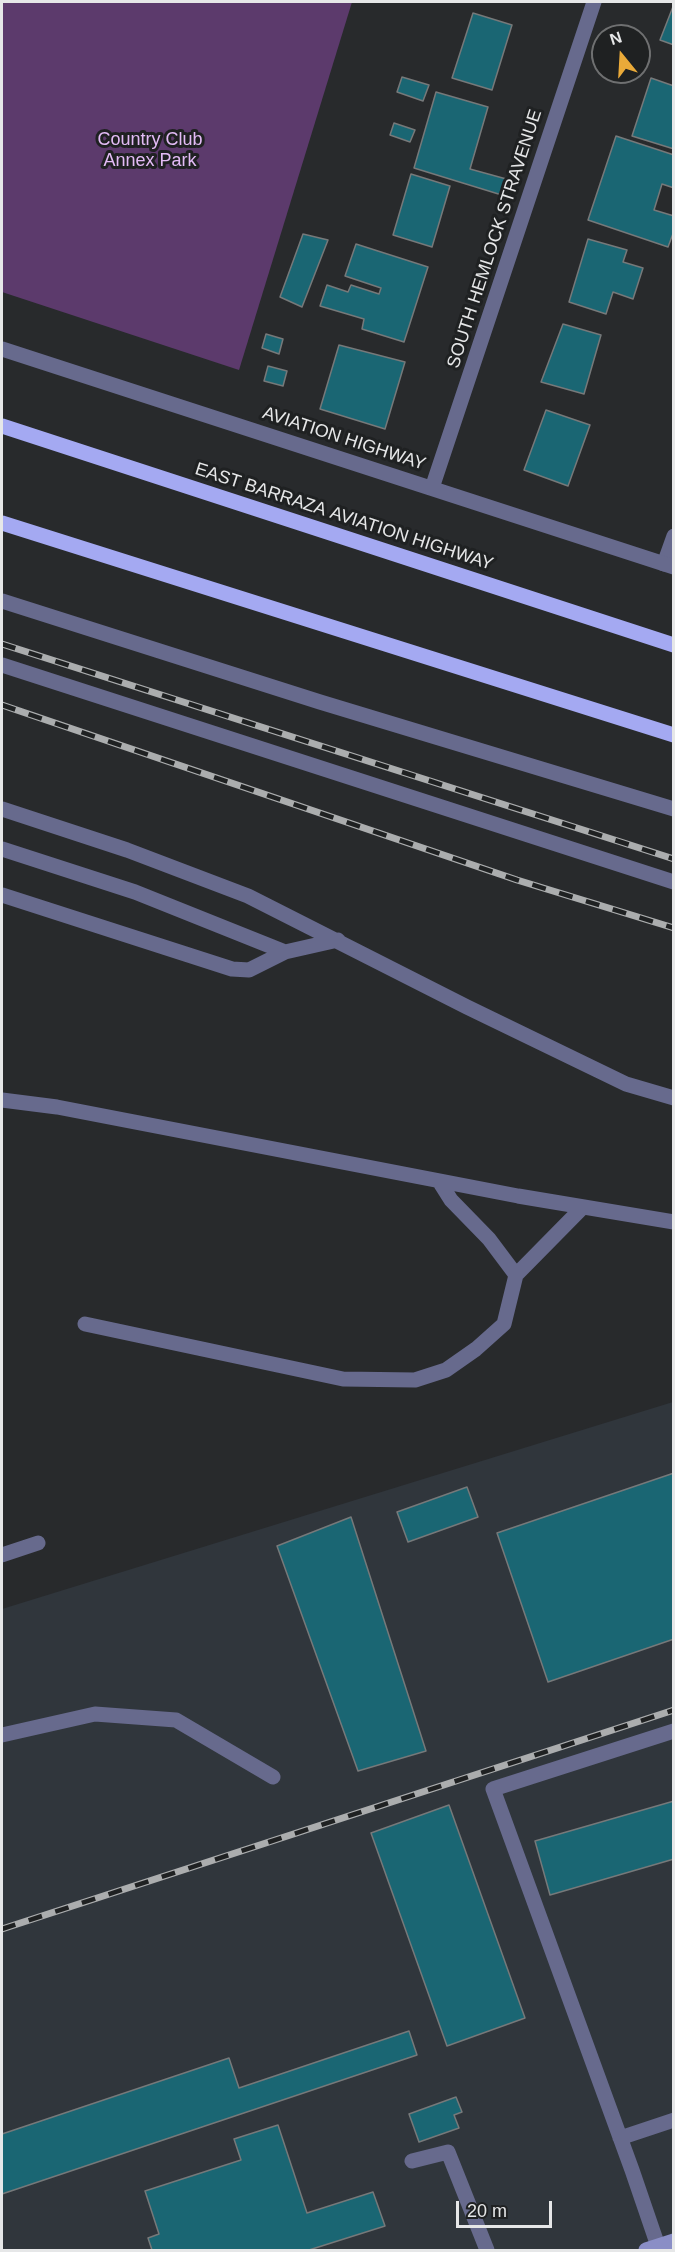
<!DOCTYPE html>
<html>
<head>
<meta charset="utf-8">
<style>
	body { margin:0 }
	#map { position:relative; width:675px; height:2252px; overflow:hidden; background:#282a2c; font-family:Arial,sans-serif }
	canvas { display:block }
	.frame { position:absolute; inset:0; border:3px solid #e6e7e8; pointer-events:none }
	.north { position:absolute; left:591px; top:24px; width:60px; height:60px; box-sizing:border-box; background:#1f2122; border:2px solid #6f7071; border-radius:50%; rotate:342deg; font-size:16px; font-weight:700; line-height:24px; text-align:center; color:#e6e7e8 }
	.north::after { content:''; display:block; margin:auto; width:21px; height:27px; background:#eaaa39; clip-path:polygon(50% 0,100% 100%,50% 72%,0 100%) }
	.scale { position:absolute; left:456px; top:2201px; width:96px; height:27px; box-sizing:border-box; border:3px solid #e6e7e8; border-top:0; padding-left:8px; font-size:18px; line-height:21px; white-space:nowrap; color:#e6e7e8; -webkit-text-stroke:4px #1f2122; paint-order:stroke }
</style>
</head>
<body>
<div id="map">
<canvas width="675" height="2252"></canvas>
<div class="frame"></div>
<div class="north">N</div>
<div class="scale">20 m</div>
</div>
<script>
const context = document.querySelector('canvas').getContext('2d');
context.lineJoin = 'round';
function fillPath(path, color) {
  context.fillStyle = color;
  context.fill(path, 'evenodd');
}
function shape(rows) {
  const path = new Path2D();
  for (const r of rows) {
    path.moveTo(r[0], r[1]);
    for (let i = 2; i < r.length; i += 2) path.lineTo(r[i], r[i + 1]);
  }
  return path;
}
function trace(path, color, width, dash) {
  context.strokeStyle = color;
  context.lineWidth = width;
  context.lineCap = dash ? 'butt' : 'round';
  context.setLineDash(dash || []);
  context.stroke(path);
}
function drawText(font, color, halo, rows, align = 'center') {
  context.font = font + ' Arial,sans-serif';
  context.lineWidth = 6;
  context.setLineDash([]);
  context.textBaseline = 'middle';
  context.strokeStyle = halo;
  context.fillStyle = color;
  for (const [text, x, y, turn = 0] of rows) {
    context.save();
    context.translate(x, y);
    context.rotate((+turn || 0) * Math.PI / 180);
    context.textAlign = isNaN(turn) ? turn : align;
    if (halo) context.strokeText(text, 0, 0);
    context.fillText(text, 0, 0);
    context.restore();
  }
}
fillPath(shape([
	[673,1402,673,2250,2,2250,2,1609]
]), '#30363c');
fillPath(shape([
	[2,2,352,2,239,370,2,292]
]), '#5c3a6c');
const building = shape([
	[674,4,674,45,660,40,674,4],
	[473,13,512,25,492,90,452,78,473,13],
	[402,77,429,85,423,101,397,92,402,77],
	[651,78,674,86,674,149,632,136,651,78],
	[436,92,488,107,470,169,510,180,505,196,414,168,436,92],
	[394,123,415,130,410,142,390,135,394,123],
	[616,136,674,155,674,188,662,184,654,210,674,216,674,231,668,247,588,220,616,136],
	[411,174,450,186,432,247,393,235,411,174],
	[303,234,328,240,302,307,280,297,303,234],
	[588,239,627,250,623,262,643,268,633,299,613,292,606,314,569,302,588,239],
	[356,244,428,267,404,342,362,329,364,319,320,306,327,285,348,292,351,285,379,294,381,288,345,276,356,244],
	[563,324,601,335,584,394,541,382,563,324],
	[266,334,283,339,279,354,262,348,266,334],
	[339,345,405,362,385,429,320,409,339,345],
	[268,366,287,371,283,386,264,381,268,366],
	[546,410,590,425,568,486,524,470,546,410],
	[674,1473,674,1639,548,1682,497,1533,674,1473],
	[467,1487,478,1517,408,1542,397,1512,467,1487],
	[351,1517,426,1751,358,1771,277,1546,351,1517],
	[674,1801,674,1859,550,1895,535,1841,674,1801],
	[449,1805,525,2018,447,2046,371,1833,449,1805],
	[409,2031,417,2055,2,2194,2,2134,229,2058,239,2088,409,2031],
	[456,2097,462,2112,454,2115,459,2128,419,2142,409,2114,456,2097],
	[278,2125,307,2213,373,2192,385,2226,309,2250,152,2250,148,2238,159,2234,145,2191,241,2160,234,2139,278,2125]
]);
fillPath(building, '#1a6673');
trace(building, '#76797a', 1.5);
trace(shape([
	[664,564,674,536],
	[2,601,320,702,674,809],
	[2,665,674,882],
	[2,809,127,850,248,896,467,1007,626,1084,674,1098],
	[2,849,135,892,285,952],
	[2,895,232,969,249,970,285,952,338,940],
	[2,1100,57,1107,518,1196,674,1222],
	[439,1181,451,1200,489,1239,516,1275],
	[85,1324,343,1379,415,1380,446,1370,476,1349,504,1324,516,1275,583,1207],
	[2,1735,95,1714,176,1720,273,1777],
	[620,2138,674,2120],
	[412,2161,448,2152,487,2250],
	[658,2246,632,2170,493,1789,674,1731]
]), '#676a8d', 15);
trace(shape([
	[2,349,674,567],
	[432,488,594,2],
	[2,1555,38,1543]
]), '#676a8d', 15);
trace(shape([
	[646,2250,674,2241]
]), '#8a8ec6', 15);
trace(shape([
	[2,426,674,645],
	[2,523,674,735]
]), '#a4a9f2', 15);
const rail = shape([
	[2,644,674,859],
	[2,705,517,880,674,928],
	[2,1929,674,1710]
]);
trace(rail, '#abadae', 7);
trace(rail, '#1f2122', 4.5, [14]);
drawText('18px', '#e3bbf6', '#1f2122', [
	["Country Club",150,140],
	["Annex Park",150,161]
]);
drawText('18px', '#e6e7e8', '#1f2122', [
	["SOUTH HEMLOCK STRAVENUE",495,239,-72],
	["AVIATION HIGHWAY",344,439,18],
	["EAST BARRAZA AVIATION HIGHWAY",344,517,18]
]);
</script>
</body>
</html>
